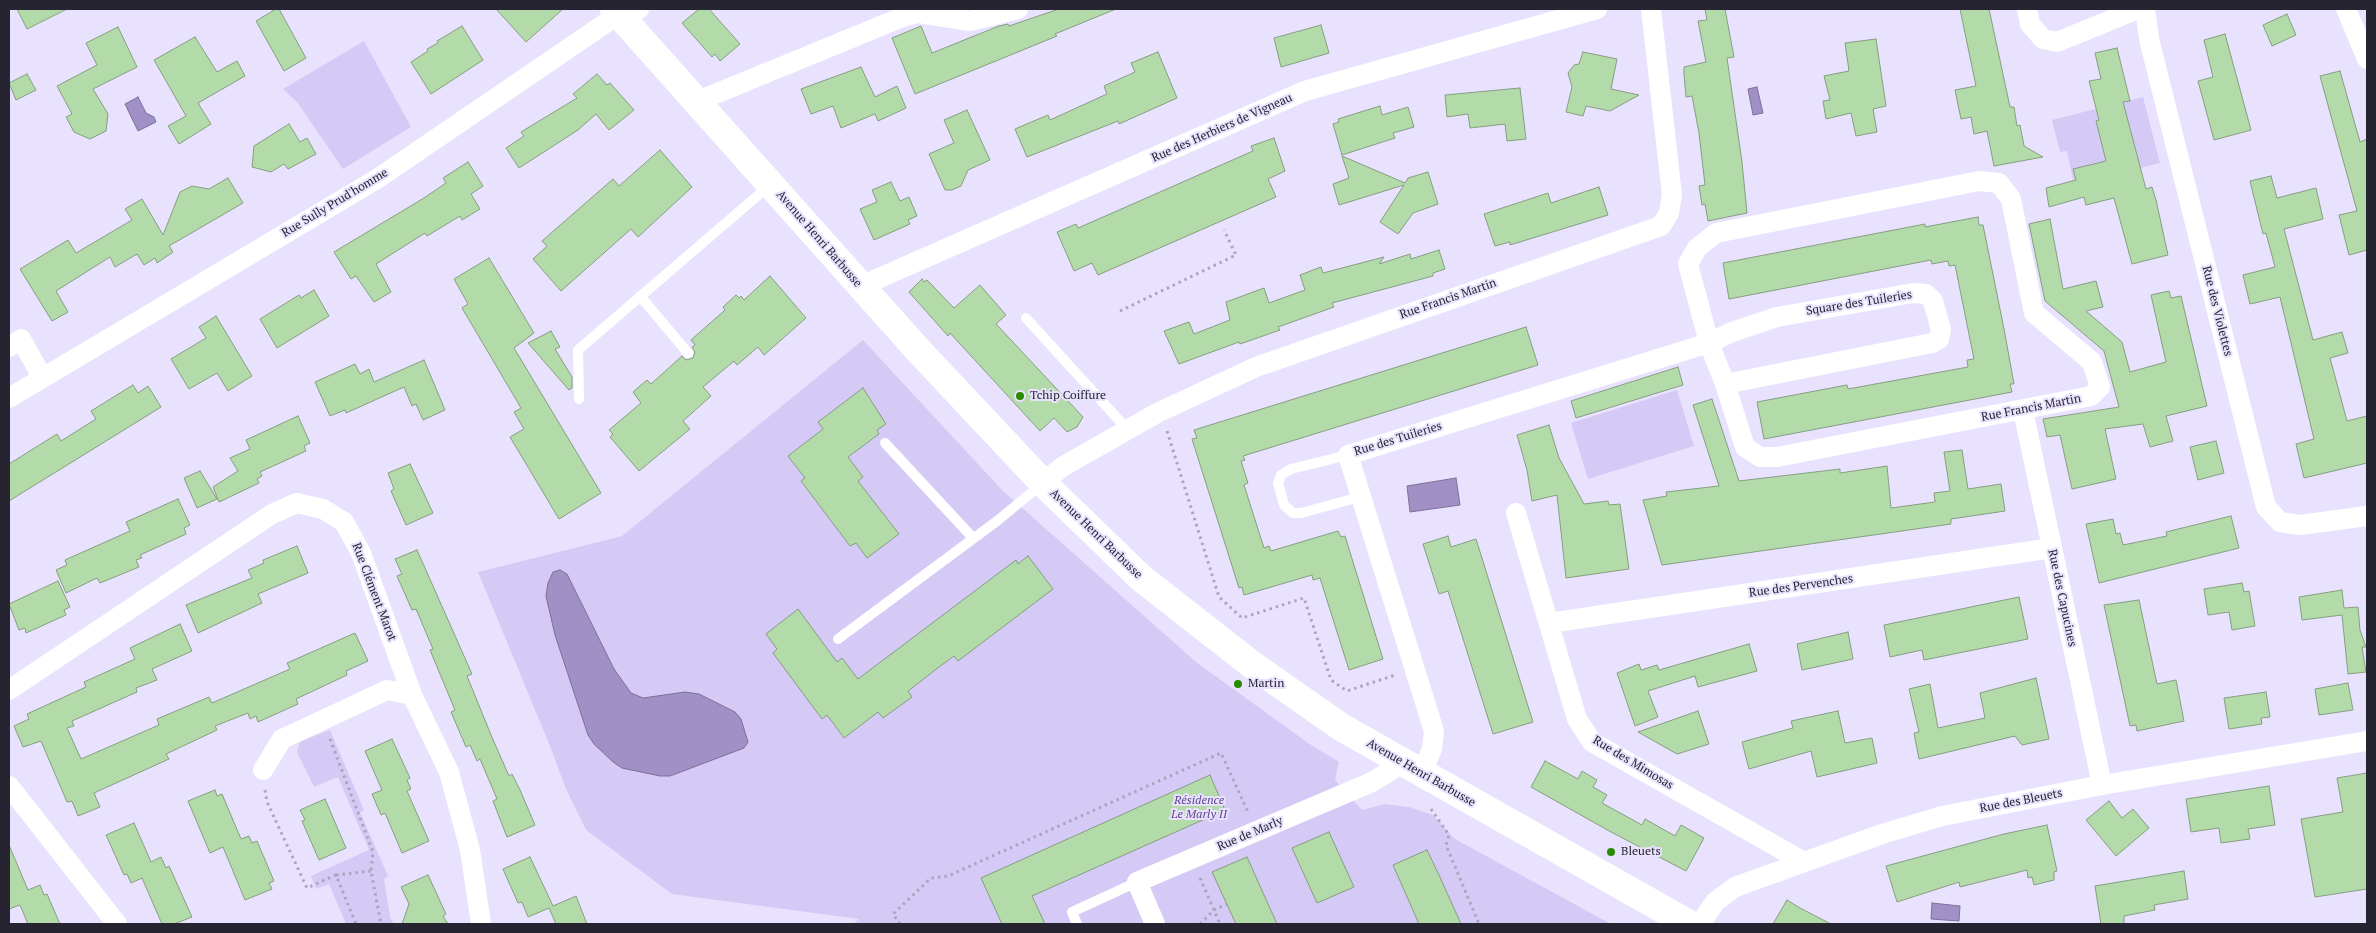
<!DOCTYPE html>
<html>
<head>
<meta charset="utf-8">
<style>
	body { margin:0 }
	#map { position:relative; width:2376px; height:933px; overflow:hidden; background:#e9e2fe; font-family:"PT Serif",serif }
	canvas { display:block }
	.frame { position:absolute; inset:0; border:10px solid #272431; pointer-events:none }
</style>
</head>
<body>
<div id="map">
<canvas width="2376" height="933"></canvas>
<div class="frame"></div>
</div>
<script>
const context = document.querySelector('canvas').getContext('2d');
context.lineJoin = 'round';
function fillPath(path, color) {
  context.fillStyle = color;
  context.fill(path, 'evenodd');
}
function shape(rows) {
  const path = new Path2D();
  for (const r of rows) {
    path.moveTo(r[0], r[1]);
    for (let i = 2; i < r.length; i += 2) path.lineTo(r[i], r[i + 1]);
  }
  return path;
}
function trace(path, color, width, dash) {
  context.strokeStyle = color;
  context.lineWidth = width;
  context.lineCap = dash ? 'butt' : 'round';
  context.setLineDash(dash || []);
  context.stroke(path);
}
function drawText(font, color, halo, rows, align = 'center') {
  context.font = font + ' "PT Serif",serif';
  context.lineWidth = 4;
  context.setLineDash([]);
  context.textBaseline = 'middle';
  context.strokeStyle = halo;
  context.fillStyle = color;
  for (const [text, x, y, turn = 0] of rows) {
    context.save();
    context.translate(x, y);
    context.rotate((+turn || 0) * Math.PI / 180);
    context.textAlign = isNaN(turn) ? turn : align;
    if (halo) context.strokeText(text, 0, 0);
    context.fillText(text, 0, 0);
    context.restore();
  }
}
fillPath(shape([
	[364,41,411,127,343,169,297,102,283,89],
	[2143,97,2160,163,2074,185,2067,151,2060,152,2052,120],
	[863,340,1002,490,1196,662,1308,743,1339,762,1335,780,1362,810,1385,804,1409,807,1433,815,1455,839,1611,924,853,924,859,919,672,894,586,830,566,789,550,746,478,572,622,536],
	[1677,390,1694,446,1588,479,1571,423],
	[330,730,364,810,360,812,388,876,384,879,390,917,394,924,346,924,329,884,316,889,311,876,369,850,338,777,314,787,297,752,300,742]
]), '#d5c9f6');
const water = shape([
	[1757,87,1763,113,1753,115,1748,89,1757,87],
	[138,97,146,113,154,117,156,122,138,131,125,104,138,97],
	[1456,478,1460,505,1410,512,1407,486,1456,478],
	[560,570,567,574,614,669,631,693,643,698,685,692,699,694,735,712,741,719,748,742,744,748,670,776,660,776,622,768,613,762,594,744,588,735,555,635,546,596,548,583,553,572,560,570],
	[1932,903,1960,906,1959,921,1931,919,1932,903]
]);
fillPath(water, '#a090c6');
trace(water, '#7c7099', 1);
const building = shape([
	[17,9,67,9,27,29,17,9],
	[276,9,279,9,306,58,284,71,256,21,276,9],
	[496,9,563,9,526,42,496,9],
	[699,9,709,9,740,44,720,61,715,54,712,57,682,23,699,9],
	[1059,9,1116,9,1055,34,1057,36,915,94,892,38,921,26,932,53,999,26,1008,24,1009,26,1059,9],
	[1705,9,1725,9,1734,57,1727,58,1742,162,1747,213,1708,221,1705,204,1702,205,1699,186,1705,185,1699,133,1692,96,1686,97,1684,74,1684,67,1706,62,1698,21,1707,20,1705,9],
	[1960,9,1989,9,2010,107,2014,107,2017,126,2020,125,2024,146,2043,157,1994,166,1987,131,1974,134,1971,117,1961,119,1955,90,1976,86,1960,9],
	[2287,14,2296,35,2272,46,2263,25,2287,14],
	[1321,25,1329,53,1281,67,1274,38,1321,25],
	[462,26,483,60,431,94,411,62,428,51,427,49,438,43,437,41,462,26],
	[118,27,137,67,93,89,108,114,106,131,90,139,74,132,66,117,72,114,57,86,97,65,86,43,118,27],
	[2225,34,2251,130,2214,140,2198,81,2213,77,2204,40,2225,34],
	[195,37,217,72,237,61,245,76,198,103,211,124,179,144,168,126,186,116,154,60,195,37],
	[1876,39,1886,106,1873,109,1877,132,1856,136,1851,113,1826,119,1823,101,1830,100,1824,76,1849,71,1845,43,1876,39],
	[2117,48,2130,101,2123,102,2146,189,2152,187,2156,200,2168,255,2132,264,2114,198,2086,205,2084,197,2049,207,2046,188,2076,180,2073,169,2106,161,2096,121,2099,120,2089,81,2101,79,2095,53,2117,48],
	[1158,52,1177,98,1119,124,1118,121,1027,157,1015,129,1048,115,1050,120,1107,94,1104,86,1135,72,1131,63,1158,52],
	[1583,52,1617,59,1611,89,1639,95,1610,111,1586,106,1583,116,1566,112,1572,87,1568,73,1574,65,1579,64,1583,52],
	[861,67,875,97,897,86,906,108,878,121,875,114,841,128,833,106,811,114,801,89,861,67],
	[2340,71,2360,142,2367,139,2367,250,2349,255,2339,215,2357,211,2320,76,2340,71],
	[27,74,36,90,16,100,9,83,27,74],
	[597,74,607,85,610,83,634,110,609,130,596,114,578,130,519,168,506,148,524,136,521,132,577,98,573,94,597,74],
	[1520,88,1526,139,1507,141,1505,124,1470,128,1468,114,1447,117,1445,95,1520,88],
	[1380,106,1382,115,1408,107,1414,127,1393,133,1395,138,1342,155,1333,124,1339,122,1338,119,1380,106],
	[967,110,990,160,968,170,961,186,952,190,945,190,929,154,954,143,944,120,967,110],
	[289,124,300,142,307,138,316,154,288,169,284,164,271,172,252,167,254,146,289,124],
	[1274,138,1285,171,1268,179,1276,197,1098,275,1092,263,1074,271,1057,232,1076,224,1078,228,1135,203,1253,151,1251,146,1274,138],
	[660,150,692,187,638,237,631,229,561,291,533,259,547,246,542,241,613,179,619,186,660,150],
	[1342,156,1405,183,1408,178,1428,172,1438,204,1413,213,1398,234,1380,222,1404,185,1339,205,1333,184,1349,178,1342,156],
	[468,162,483,186,471,194,480,209,462,220,460,216,427,236,425,233,376,264,391,292,374,302,356,276,351,279,334,252,424,198,446,183,443,178,468,162],
	[2271,176,2277,198,2316,188,2323,219,2284,229,2313,340,2342,332,2348,353,2330,358,2347,421,2367,416,2367,463,2304,478,2296,444,2314,439,2280,297,2250,304,2243,275,2275,267,2266,233,2263,234,2250,181,2271,176],
	[228,178,243,203,169,246,173,252,157,263,155,258,144,265,137,254,115,267,110,257,56,291,68,312,52,321,20,269,68,240,76,253,132,220,125,209,142,199,163,235,180,192,192,186,209,189,228,178],
	[891,182,900,201,909,197,917,216,908,220,910,224,874,240,860,209,877,202,872,190,891,182],
	[1599,187,1608,215,1510,245,1510,242,1495,246,1484,214,1548,193,1551,203,1599,187],
	[1978,217,1979,225,1983,225,2004,329,2014,384,2010,384,2012,392,1764,439,1757,402,1847,385,1848,389,1968,367,1967,360,1974,359,1955,265,1949,266,1948,261,1932,264,1931,260,1729,299,1723,263,1925,224,1925,227,1978,217],
	[2050,219,2063,289,2096,281,2103,307,2086,311,2122,342,2130,372,2166,362,2151,295,2169,291,2171,298,2181,296,2207,406,2166,416,2173,441,2150,447,2143,424,2105,429,2116,479,2072,489,2060,435,2047,437,2043,419,2119,407,2104,351,2045,301,2029,224,2050,219],
	[1439,250,1445,269,1433,273,1433,276,1332,303,1334,307,1278,327,1280,330,1240,344,1239,342,1179,364,1164,331,1189,322,1194,334,1230,320,1226,302,1264,288,1269,303,1305,290,1300,275,1321,267,1323,273,1384,257,1379,264,1410,254,1411,259,1439,250],
	[489,258,534,333,514,348,601,493,559,519,510,437,524,429,514,412,521,408,462,308,468,304,454,279,489,258],
	[770,276,806,318,764,355,758,347,737,365,734,361,703,387,711,396,683,421,690,429,639,471,610,437,613,434,609,430,641,403,633,392,647,380,651,384,682,356,686,360,693,358,695,352,692,347,695,345,691,340,725,310,723,307,736,295,739,298,741,296,744,300,770,276],
	[922,279,924,282,927,280,954,308,980,285,1006,315,996,324,1083,417,1077,427,1067,432,1054,418,1040,431,950,333,948,336,909,292,922,279],
	[314,290,329,316,277,348,260,319,299,295,301,298,314,290],
	[216,316,252,376,228,391,217,373,189,389,171,359,206,338,199,327,216,316],
	[1526,327,1538,365,1243,456,1245,460,1241,461,1248,483,1244,485,1264,548,1269,546,1271,551,1338,531,1341,537,1345,536,1383,659,1349,670,1320,578,1313,580,1312,575,1244,595,1242,587,1239,588,1192,439,1197,438,1194,430,1526,327],
	[551,331,560,347,555,349,572,377,572,388,569,390,528,343,551,331],
	[424,360,445,410,423,420,416,404,412,406,404,387,346,413,345,410,330,416,315,382,355,364,360,374,369,369,374,382,424,360],
	[1678,367,1683,385,1576,418,1571,401,1678,367],
	[133,385,138,393,148,386,161,407,9,501,9,464,57,434,61,441,96,419,91,411,133,385],
	[863,388,886,424,877,430,879,434,848,457,863,477,858,481,899,534,867,558,856,543,850,546,801,481,805,478,788,456,823,429,818,422,863,388],
	[1712,399,1739,481,1840,469,1840,473,1887,466,1891,508,1935,502,1934,493,1950,491,1944,452,1962,450,1968,489,2001,484,2005,511,1951,519,1951,524,1662,565,1643,500,1667,496,1666,492,1719,486,1693,405,1712,399],
	[298,416,310,443,304,446,306,451,260,472,262,476,257,479,259,483,219,502,213,487,238,471,230,458,250,449,246,440,298,416],
	[1549,425,1559,458,1584,504,1608,501,1609,505,1620,504,1629,569,1566,578,1557,495,1532,501,1527,470,1517,435,1549,425],
	[2216,441,2224,473,2198,480,2190,447,2216,441],
	[410,464,433,513,406,525,391,491,394,489,388,473,410,464],
	[200,471,217,499,197,508,184,478,200,471],
	[178,499,190,525,184,528,186,534,140,555,142,558,136,560,139,567,100,583,97,578,66,593,56,570,67,565,65,560,130,531,126,522,178,499],
	[2231,516,2239,548,2099,583,2086,524,2113,519,2116,534,2120,533,2123,545,2167,536,2166,532,2231,516],
	[1448,536,1451,547,1476,539,1533,722,1493,734,1448,591,1439,594,1423,544,1448,536],
	[297,546,308,573,258,594,262,603,198,633,186,605,252,578,248,570,264,563,263,560,297,546],
	[417,550,472,674,467,676,491,735,509,776,512,774,520,790,535,825,507,837,493,801,497,799,480,759,477,761,470,745,466,747,451,712,455,710,430,650,433,649,416,609,412,610,397,576,402,574,395,559,417,550],
	[1028,556,1053,589,958,661,954,656,939,667,908,691,912,697,883,718,878,712,844,738,827,715,822,719,773,653,777,649,766,634,798,609,837,662,842,658,858,679,1016,560,1018,564,1028,556],
	[58,581,70,607,64,610,66,615,26,633,25,628,19,630,9,604,58,581],
	[2242,583,2244,592,2249,591,2255,626,2232,630,2229,612,2208,615,2204,589,2242,583],
	[2342,590,2344,608,2358,607,2360,630,2366,647,2362,647,2366,672,2348,674,2342,615,2302,620,2299,597,2342,590],
	[2019,597,2028,639,1924,660,1922,650,1890,657,1884,625,2019,597],
	[2139,600,2157,684,2176,680,2184,721,2137,731,2136,725,2130,726,2104,605,2139,600],
	[180,624,192,651,152,669,157,680,136,688,137,692,72,721,74,726,67,728,81,759,159,725,157,719,209,697,212,703,290,669,287,663,355,633,368,661,346,671,347,675,296,699,298,704,258,722,256,716,250,719,248,713,215,726,217,730,166,754,169,759,94,793,100,807,78,816,72,801,67,802,41,741,23,747,14,726,29,719,27,714,86,687,84,682,135,659,130,648,180,624],
	[1848,632,1853,659,1802,670,1797,644,1848,632],
	[1749,644,1757,671,1698,687,1695,676,1648,691,1658,717,1635,726,1617,673,1639,664,1641,670,1657,665,1659,670,1749,644],
	[2036,678,2049,739,2022,745,2015,736,1919,759,1914,733,1919,732,1909,689,1930,684,1938,728,1985,718,1980,693,2036,678],
	[2348,683,2353,710,2319,715,2315,689,2348,683],
	[2266,692,2270,717,2261,718,2262,724,2229,729,2224,698,2266,692],
	[1698,711,1709,744,1677,754,1638,732,1698,711],
	[1838,711,1845,743,1872,738,1877,763,1817,777,1811,751,1749,769,1742,742,1793,728,1791,721,1838,711],
	[392,739,410,778,407,780,411,789,407,791,429,841,402,853,385,813,381,815,372,794,382,790,365,751,392,739],
	[1545,761,1578,779,1582,771,1597,780,1593,787,1607,795,1602,803,1642,825,1645,819,1675,836,1681,825,1704,838,1686,871,1611,832,1531,787,1545,761],
	[2367,773,2367,889,2315,897,2301,819,2343,812,2337,778,2367,773],
	[1210,775,1225,810,1032,896,1045,924,1002,924,981,878,1210,775],
	[2269,786,2275,825,2248,829,2250,839,2221,843,2219,828,2191,832,2186,799,2269,786],
	[215,790,217,796,222,794,241,839,249,836,252,843,257,841,274,881,269,883,272,889,245,900,223,847,210,853,188,801,215,790],
	[325,799,346,848,319,860,302,821,305,820,300,810,325,799],
	[2109,801,2122,818,2133,809,2149,828,2116,856,2086,820,2109,801],
	[134,823,151,862,161,857,166,868,169,866,192,917,174,924,162,924,142,878,131,883,127,874,124,875,106,835,134,823],
	[2047,825,2057,871,2054,872,2054,880,2034,885,2032,877,2028,878,2027,870,1960,887,1959,882,1897,902,1886,866,2004,834,2047,825],
	[1329,832,1354,887,1317,903,1292,848,1329,832],
	[9,845,28,890,40,885,44,895,47,894,60,924,28,924,20,905,9,909,9,845],
	[1427,850,1439,875,1461,924,1419,924,1393,865,1427,850],
	[530,857,553,906,576,896,587,924,556,924,549,908,528,917,522,902,518,903,503,869,530,857],
	[1247,857,1277,924,1236,924,1212,872,1247,857],
	[2184,871,2188,899,2154,905,2155,910,2124,916,2124,924,2101,924,2095,886,2184,871],
	[428,875,446,914,443,916,448,924,402,924,409,904,401,887,428,875],
	[1787,900,1800,908,1831,924,1773,924,1787,900]
]);
fillPath(building, '#b2dba9');
trace(building, '#869d81', 1);
trace(shape([
	[1120,311,1236,255,1224,230],
	[1167,431,1219,597,1242,618,1304,598,1331,680,1347,691,1395,675],
	[330,739,373,852,371,871,381,924],
	[265,790,267,802,307,888,336,875,356,924],
	[1431,809,1449,835,1446,845,1479,924],
	[336,875,371,871],
	[1200,878,1220,924],
	[900,924,893,914,931,878,948,876,1221,753,1248,812],
	[1200,924,1214,910,1227,904]
]), '#aba5bc', 3, [2.5, 4]);
trace(shape([
	[640,296,688,353],
	[1026,318,1128,430],
	[579,399,578,350,770,185],
	[885,443,973,538],
	[1348,455,1291,469,1281,475,1278,483,1284,505,1293,513,1301,513,1360,497],
	[838,639,997,521,1042,484],
	[1077,924,1072,912,1137,882]
]), '#fff', 10);
trace(shape([
	[2027,9,2030,24,2043,39,2057,42,2138,9],
	[2145,9,2149,39,2266,507,2280,522,2300,525,2367,516],
	[2346,9,2367,59],
	[698,101,905,16,919,13,970,21,1018,9],
	[1979,181,1999,183,2011,199,2034,313,2092,362,2100,387,2091,396,1777,457,1760,457,1745,447,1725,384,1709,343,1688,264,1697,248,1716,233,1979,181],
	[861,286,1305,91,1597,9],
	[9,347,21,339,42,377],
	[9,398,377,179,619,14,639,9],
	[2023,410,2102,785],
	[1043,483,1062,467,1157,413,1256,367,1661,226,1669,213,1672,195,1651,9],
	[1516,513,1577,719,1592,742,1804,862],
	[1549,623,2052,548],
	[9,690,272,514,297,503,323,509,344,522,361,553,412,695,449,772,470,850,481,924],
	[263,770,282,739,387,690,412,695],
	[1421,774,1432,749,1434,731,1348,455,1709,343,1732,332,1777,317,1913,293,1926,294,1933,301,1941,330,1939,339,1932,343,1725,384],
	[9,786,117,924],
	[1155,924,1137,882,1372,782,1403,763],
	[1700,924,1715,902,1735,887,1882,834,1942,816,2102,785,2367,741]
]), '#fff', 20);
trace(shape([
	[614,9,918,350,1043,483,1140,577,1251,664,1341,727,1689,924]
]), '#fff', 28);
for (const [x, y, r, color] of [
	[1020,396,5,"#288b00"],
	[1238,684,5,"#288b00"],
	[1611,852,5,"#288b00"]
]) {
  const dot = new Path2D();
  dot.arc(x, y, r, 0, 2 * Math.PI);
  context.fillStyle = color;
  context.fill(dot);
  trace(dot, '#e9e2fe', 2);
}
drawText('12px', '#272431', '#e9e2fe', [
	["Rue des Herbiers de Vigneau",1222,128,-24],
	["Rue Sully Prud'homme",335,203,-31],
	["Avenue Henri Barbusse",819,239,49],
	["Rue Francis Martin",1448,299,-19],
	["Square des Tuileries",1859,303,-9],
	["Rue des Violettes",2217,311,76],
	["Rue Francis Martin",2031,408,-11],
	["Rue des Tuileries",1398,439,-17],
	["Avenue Henri Barbusse",1096,534,44],
	["Rue des Pervenches",1801,586,-8],
	["Rue Clément Marot",374,592,69],
	["Rue des Capucines",2062,598,78],
	["Rue des Mimosas",1633,763,31],
	["Avenue Henri Barbusse",1421,773,30],
	["Rue des Bleuets",2021,801,-11],
	["Rue de Marly",1250,834,-23]
]);
drawText('12px', '#272431', '#e9e2fe', [
	["Tchip Coiffure",1030,396],
	["Martin",1248,684],
	["Bleuets",1621,852]
], 'left');
drawText('italic 12px', '#5f478c', '#e9e2fe', [
	["Résidence",1199,801],
	["Le Marly II",1199,815]
]);
</script>
</body>
</html>
